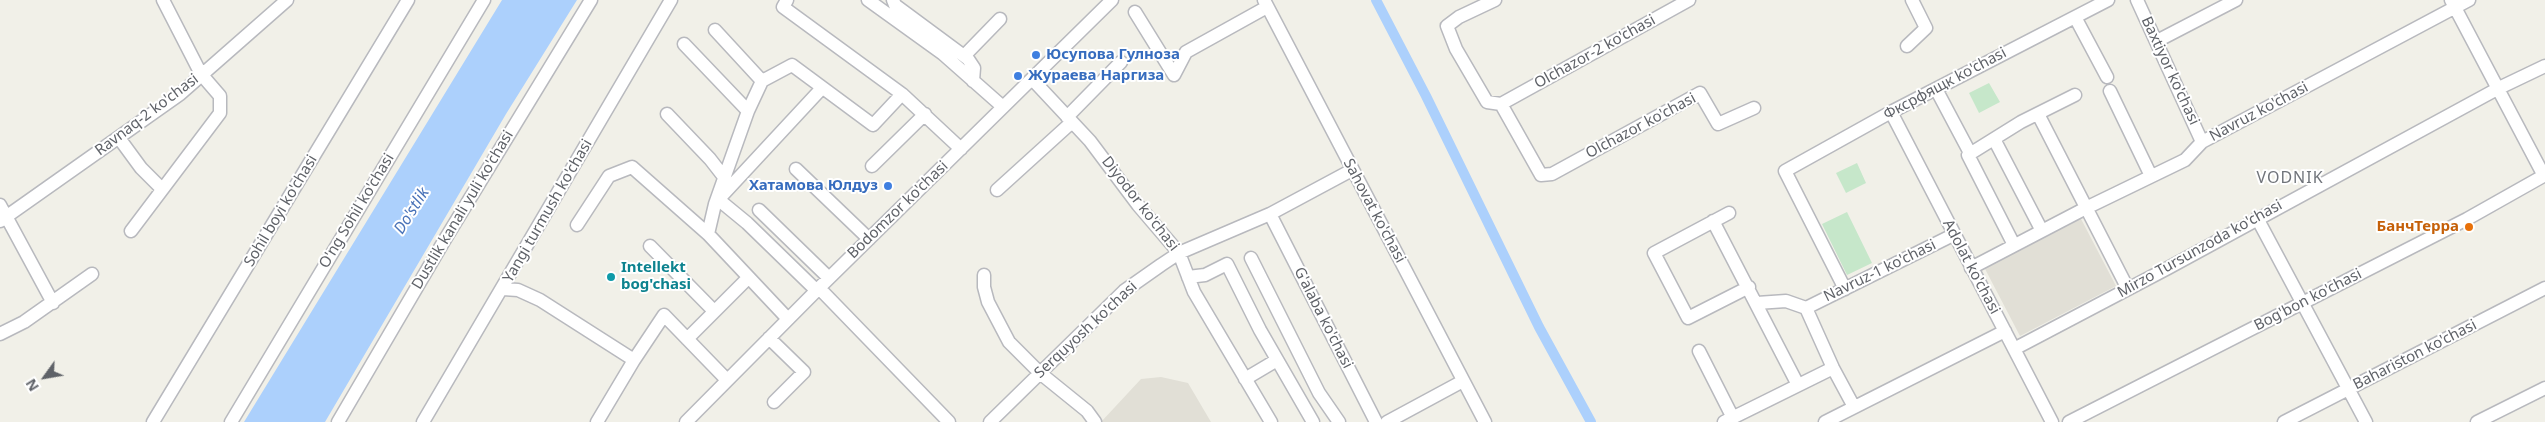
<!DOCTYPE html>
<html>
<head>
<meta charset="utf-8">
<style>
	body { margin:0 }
	#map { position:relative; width:2545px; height:422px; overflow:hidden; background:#f1f0e8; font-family:"Noto Sans",sans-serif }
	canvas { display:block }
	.north { position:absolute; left:20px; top:352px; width:50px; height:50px; -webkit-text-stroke:4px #fff; paint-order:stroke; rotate:238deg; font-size:14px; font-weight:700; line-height:20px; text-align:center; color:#5f6268 }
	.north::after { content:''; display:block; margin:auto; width:18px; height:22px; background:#5f6268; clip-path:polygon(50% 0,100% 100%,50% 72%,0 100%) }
</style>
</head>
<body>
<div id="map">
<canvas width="2545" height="422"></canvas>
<div class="north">N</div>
</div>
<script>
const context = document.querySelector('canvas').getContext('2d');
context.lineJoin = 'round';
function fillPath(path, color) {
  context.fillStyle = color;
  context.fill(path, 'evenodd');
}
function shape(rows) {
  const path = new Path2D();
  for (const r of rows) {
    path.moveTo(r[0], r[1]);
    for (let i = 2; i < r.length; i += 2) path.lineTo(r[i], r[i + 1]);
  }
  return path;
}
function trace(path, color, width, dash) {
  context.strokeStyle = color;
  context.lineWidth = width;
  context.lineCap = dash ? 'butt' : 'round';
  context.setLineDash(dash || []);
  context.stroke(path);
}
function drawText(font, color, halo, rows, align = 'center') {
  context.font = font + ' "Noto Sans",sans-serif';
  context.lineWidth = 4;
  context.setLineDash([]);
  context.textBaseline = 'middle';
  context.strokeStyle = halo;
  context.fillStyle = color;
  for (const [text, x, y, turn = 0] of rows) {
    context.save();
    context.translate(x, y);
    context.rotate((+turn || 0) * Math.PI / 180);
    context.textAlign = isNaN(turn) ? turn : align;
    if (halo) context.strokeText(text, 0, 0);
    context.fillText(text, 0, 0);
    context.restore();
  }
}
fillPath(shape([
	[2080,217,2116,286,2020,336,1984,267],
	[1161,377,1188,383,1211,422,1101,422,1141,379]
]), '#e1dfd6');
fillPath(shape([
	[1989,83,2000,102,1979,113,1969,93],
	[1857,163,1866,183,1846,193,1836,173],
	[1847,212,1872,263,1847,275,1822,224]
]), '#c6e7ca');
fillPath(shape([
	[502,0,577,0,506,114,325,422,244,422]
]), '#acd0fc');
trace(shape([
	[1376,0,1426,96,1539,327,1591,422]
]), '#acd0fc', 10);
const minor = shape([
	[787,0,783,7,902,94],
	[868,0,943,54,1003,107],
	[893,0,895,5,968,59,974,68,973,81],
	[1264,0,1485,422],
	[1495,0,1459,17,1447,26,1456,49,1487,102,1501,104],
	[2137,0,2202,142],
	[2451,0,2544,176],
	[1135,12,1174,75],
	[2075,17,2107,77],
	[715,30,762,81],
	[2157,41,2236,0],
	[684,44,748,111],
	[1907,46,1926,28,1912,0],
	[964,56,1000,19],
	[1174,75,1186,52,1267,7],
	[1032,79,1090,141,1138,205,1179,253,1194,292,1271,422],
	[1936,89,1970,153],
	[2110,91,2151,176],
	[1501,104,1541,175,1552,174,1700,93,1718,124,1754,108],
	[1501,104,1689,0],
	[1891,112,2052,422],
	[667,114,710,159,724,177],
	[2038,114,2128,289],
	[1067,117,1121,62],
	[119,138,141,168,162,189],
	[1994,139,2042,231],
	[872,166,925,114],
	[796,169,869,239],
	[997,190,1072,122],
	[718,200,822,88],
	[719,200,747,223,816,290],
	[0,205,53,303],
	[759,210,829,278],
	[1729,213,1654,253,1688,318,1749,287],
	[1270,214,1376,422],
	[2257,218,2366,422],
	[0,221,180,94,287,0],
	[1713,221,1798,385],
	[577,225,609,176,632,167,708,234,788,319],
	[131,231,220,113,220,96,201,74,163,0],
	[708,234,715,204,748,111,762,81,792,65,873,125,902,94,961,149],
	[2014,245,1968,155,2021,122,2075,95],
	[650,246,714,311],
	[1251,258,1319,393,1339,422],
	[1971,268,2086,208,2185,160,2202,142,2469,0],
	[984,275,984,287,988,302,1009,342,1040,373,1087,411,1095,422],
	[1188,277,1205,275,1227,264,1260,330,1313,422],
	[819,288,949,422],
	[503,289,518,290,540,300,634,360],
	[1845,289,1785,171,1891,112,2108,0],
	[1757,303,1786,301,1806,308,1833,368,1854,407],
	[1806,308,1953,235],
	[0,334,24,322,92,274],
	[769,338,804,372,774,402],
	[687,339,748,278],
	[2014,349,2168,268,2499,88,2545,66],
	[1699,351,1733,418],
	[1245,379,1277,360],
	[153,422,408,0],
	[231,422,484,0],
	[338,422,444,241,591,0],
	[423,422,671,0],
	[597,422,634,360,664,315,727,380],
	[686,422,819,288,1112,0],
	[990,422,1124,291,1161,265,1179,253,1270,214,1352,170],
	[1387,422,1463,381],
	[1724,422,1833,368],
	[1825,422,2005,331],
	[2069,422,2467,219,2545,175],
	[2284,422,2545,288],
	[2477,422,2545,388]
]);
trace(minor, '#b8b9be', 15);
trace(minor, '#fff', 12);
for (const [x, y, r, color] of [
	[1036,55,5,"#3f7fe0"],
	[1018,76,5,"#3f7fe0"],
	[888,186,5,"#3f7fe0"],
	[2469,227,5,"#e8710a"],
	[611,277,5,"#0f9aa8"]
]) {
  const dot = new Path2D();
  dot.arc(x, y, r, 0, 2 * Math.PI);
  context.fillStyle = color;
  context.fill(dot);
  trace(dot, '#fff', 2);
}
drawText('15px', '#5f6268', '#fff', [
	["Olchazor-2 ko'chasi",1595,52,-29],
	["Baxtiyor ko'chasi",2170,71,65],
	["Фксрфящк ko'chasi",1945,84,-28],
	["Navruz ko'chasi",2259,112,-28],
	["Ravnaq-2 ko'chasi",147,115,-37],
	["Olchazor ko'chasi",1641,126,-28],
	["Diyodor ko'chasi",1140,204,52],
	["Dustlik kanali yuli ko'chasi",463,210,-59],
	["Bodomzor ko'chasi",898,210,-44],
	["Sohil boyi ko'chasi",281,211,-59],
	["O'ng Sohil ko'chasi",357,211,-59],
	["Yangi turmush ko'chasi",548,211,-60],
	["Sahovat ko'chasi",1374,211,62],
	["Mirzo Tursunzoda ko'chasi",2200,249,-29],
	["Adolat ko'chasi",1971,267,62],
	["Navruz-1 ko'chasi",1880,271,-26],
	["Bog'bon ko'chasi",2308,300,-27],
	["G'alaba ko'chasi",1323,318,63],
	["Serquyosh ko'chasi",1086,330,-43],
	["Bahariston ko'chasi",2415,355,-27]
]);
drawText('bold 15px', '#366cbe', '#fff', [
	["Юсупова Гулноза",1046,55],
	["Жураева Наргиза",1028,76],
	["Хатамова Юлдуз",878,186,"right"]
], 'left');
drawText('bold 15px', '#c56008', '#fff', [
	["БанчТерра",2459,227]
], 'right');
drawText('bold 15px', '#0d838f', '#fff', [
	["Intellekt",621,268],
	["bog'chasi",621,285]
], 'left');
context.letterSpacing = '1px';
drawText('16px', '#70747a', '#fff', [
	["VODNIK",2290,178]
]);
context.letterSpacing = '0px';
drawText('italic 16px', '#4a73b8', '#fff', [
	["Do'stlik",412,211,-58]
]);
</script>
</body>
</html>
